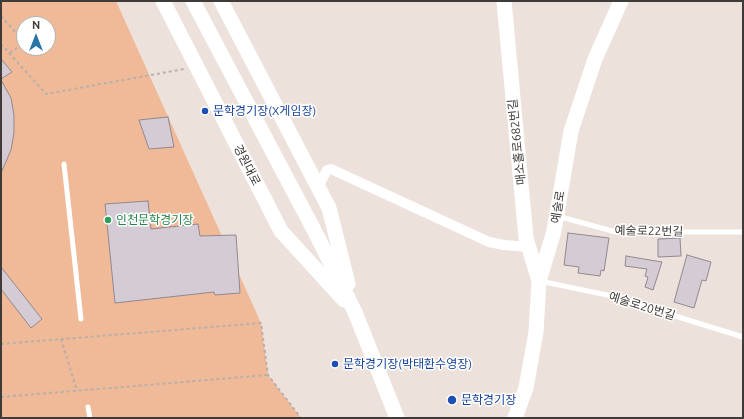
<!DOCTYPE html>
<html>
<head>
<meta charset="utf-8">
<style>
	body { margin:0 }
	#map { position:relative; width:744px; height:419px; overflow:hidden; background:#ede2db; font-family:Ubuntu,sans-serif }
	canvas { display:block }
	.frame { position:absolute; inset:0; border:2px solid #3f3b38; pointer-events:none }
	.north { position:absolute; left:16px; top:16px; width:40px; height:40px; box-sizing:border-box; background:#fff; border:1px solid #b2b1af; border-radius:50%; rotate:0deg; font-size:11px; font-weight:700; line-height:16px; text-align:center; color:#3f3b38 }
	.north::after { content:''; display:block; margin:auto; width:14px; height:18px; background:#2775a7; clip-path:polygon(50% 0,100% 100%,50% 72%,0 100%) }
</style>
</head>
<body>
<div id="map">
<canvas width="744" height="419"></canvas>
<div class="frame"></div>
<div class="north">N</div>
</div>
<script>
const context = document.querySelector('canvas').getContext('2d');
context.lineJoin = 'round';
function fillPath(path, color) {
  context.fillStyle = color;
  context.fill(path, 'evenodd');
}
function shape(rows) {
  const path = new Path2D();
  for (const r of rows) {
    path.moveTo(r[0], r[1]);
    for (let i = 2; i < r.length; i += 2) path.lineTo(r[i], r[i + 1]);
  }
  return path;
}
function trace(path, color, width, dash) {
  context.strokeStyle = color;
  context.lineWidth = width;
  context.lineCap = dash ? 'butt' : 'round';
  context.setLineDash(dash || []);
  context.stroke(path);
}
function drawText(font, color, halo, rows, align = 'center') {
  context.font = font + ' Ubuntu,"Noto Sans KR",sans-serif';
  context.lineWidth = 3;
  context.setLineDash([]);
  context.textBaseline = 'middle';
  context.strokeStyle = halo;
  context.fillStyle = color;
  for (const [text, x, y, turn = 0] of rows) {
    context.save();
    context.translate(x, y);
    context.rotate((+turn || 0) * Math.PI / 180);
    context.textAlign = isNaN(turn) ? turn : align;
    if (halo) context.strokeText(text, 0, 0);
    context.fillText(text, 0, 0);
    context.restore();
  }
}
fillPath(shape([
	[1,1,116,1,261,323,268,375,301,418,1,418],
	[24,24,48,24,48,48,24,48]
]), '#f0ba98');
const building = shape([
	[1,59,12,72,1,79,1,59],
	[1,80,11,98,14,115,14,133,11,150,1,173,1,80],
	[168,117,174,147,149,149,139,120,168,117],
	[148,201,151,229,198,224,200,236,236,235,240,293,215,295,214,292,115,303,105,204,148,201],
	[568,233,609,238,604,271,601,270,600,276,578,273,579,267,564,265,568,233],
	[680,238,681,256,658,257,658,239,680,238],
	[687,255,711,262,706,281,702,280,694,308,674,302,687,255],
	[626,256,662,262,653,290,645,287,648,277,645,276,647,269,625,266,626,256],
	[1,267,42,319,31,328,1,289,1,267]
]);
fillPath(building, '#d4cbd4');
trace(building, '#918891', 1);
trace(shape([
	[1,16,24,42],
	[1,44,46,94,184,69],
	[10,53,24,42],
	[61,339,77,391],
	[1,344,261,323,268,375,301,418],
	[1,397,268,375]
]), '#b7afa9', 2, [3, 3]);
trace(shape([
	[64,164,81,319],
	[557,216,616,232,743,232],
	[540,281,607,295,743,337],
	[88,407,90,418]
]), '#fff', 5);
trace(shape([
	[318,187,327,170,331,169,489,242,504,245,529,247]
]), '#fff', 10);
trace(shape([
	[163,1,281,231,344,300],
	[193,1,314,230,355,312,397,418],
	[221,1,329,208,348,284],
	[504,1,526,238,539,281],
	[515,418,526,388,536,332,539,281,554,231,571,131,595,59,621,1]
]), '#fff', 15);
for (const [x, y, r, color] of [
	[205,111,4,"#1a4fb4"],
	[108,220,4,"#2e9e5b"],
	[335,364,4,"#1a4fb4"],
	[452,400,5,"#1a4fb4"]
]) {
  const dot = new Path2D();
  dot.arc(x, y, r, 0, 2 * Math.PI);
  context.fillStyle = color;
  context.fill(dot);
  trace(dot, '#fff', 1.5);
}
drawText('12px', '#164399', '#fff', [
	["문학경기장(X게임장)",213,111],
	["문학경기장(박태환수영장)",343,364],
	["문학경기장",461,400]
], 'left');
drawText('12px', '#3f3b38', '#fff', [
	["매소홀로682번길",517,142,-96],
	["경원대로",247,165,63],
	["예술로",558,207,-81],
	["예술로22번길",649,231,1],
	["예술로20번길",642,306,17]
]);
drawText('12px', '#27864d', '#fff', [
	["인천문학경기장",116,220]
], 'left');
</script>
</body>
</html>
